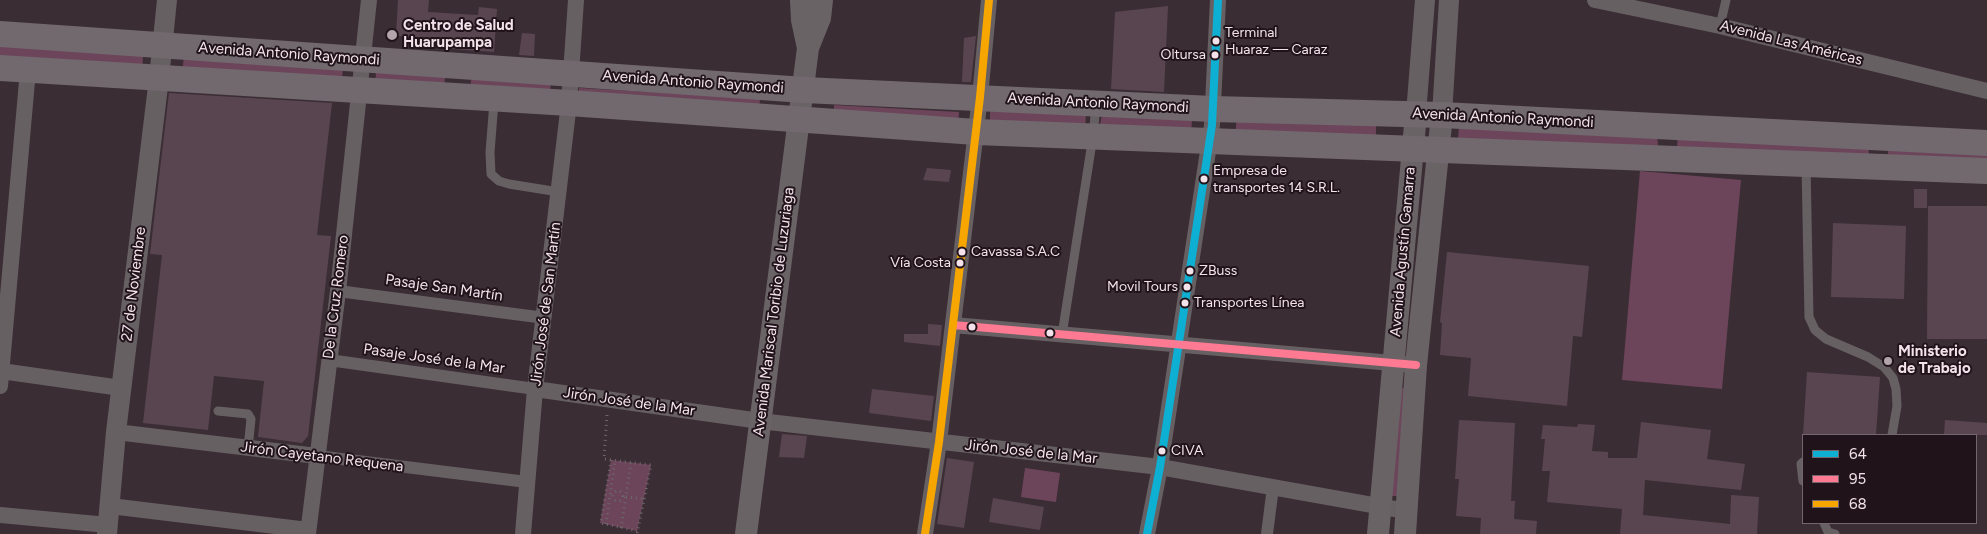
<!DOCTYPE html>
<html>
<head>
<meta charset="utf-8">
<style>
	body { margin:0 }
	#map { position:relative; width:1987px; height:534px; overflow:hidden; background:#3b2d34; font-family:Figtree,sans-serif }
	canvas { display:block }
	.legend { position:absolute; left:1802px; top:434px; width:175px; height:90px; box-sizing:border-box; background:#20141a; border:1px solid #75666e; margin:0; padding:6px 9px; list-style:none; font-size:15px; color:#f4e2eb }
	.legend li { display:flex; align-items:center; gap:10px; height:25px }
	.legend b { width:25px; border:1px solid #75666e }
</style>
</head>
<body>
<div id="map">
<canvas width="1987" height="534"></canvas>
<ul class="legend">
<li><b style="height:6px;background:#0dafd3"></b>64</li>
<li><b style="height:6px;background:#fe7a93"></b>95</li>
<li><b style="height:6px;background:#f7a600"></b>68</li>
</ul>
</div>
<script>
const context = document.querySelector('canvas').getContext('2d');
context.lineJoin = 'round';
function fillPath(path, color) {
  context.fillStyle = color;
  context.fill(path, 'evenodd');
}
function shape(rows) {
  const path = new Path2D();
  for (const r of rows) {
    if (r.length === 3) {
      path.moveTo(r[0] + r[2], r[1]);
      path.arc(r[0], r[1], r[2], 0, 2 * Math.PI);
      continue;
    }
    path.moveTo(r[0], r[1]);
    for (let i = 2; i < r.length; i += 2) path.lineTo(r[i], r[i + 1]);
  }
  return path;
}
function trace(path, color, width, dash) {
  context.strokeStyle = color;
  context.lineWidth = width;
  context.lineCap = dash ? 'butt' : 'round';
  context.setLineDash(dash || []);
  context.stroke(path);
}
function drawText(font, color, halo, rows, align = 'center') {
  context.font = font + ' Figtree,sans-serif';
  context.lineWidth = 4;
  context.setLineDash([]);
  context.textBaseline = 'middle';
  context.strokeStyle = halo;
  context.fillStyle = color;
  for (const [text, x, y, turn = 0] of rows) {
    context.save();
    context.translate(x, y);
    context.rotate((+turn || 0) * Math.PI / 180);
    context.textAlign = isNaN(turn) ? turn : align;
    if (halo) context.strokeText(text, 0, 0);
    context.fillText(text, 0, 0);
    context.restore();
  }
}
fillPath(shape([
	[0,44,143,56,142,74,0,62],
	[184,56,343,69,341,87,182,75],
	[376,72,445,77,444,92,375,87],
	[472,76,551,83,549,97,469,91],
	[579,88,760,98,759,114,578,98],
	[834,105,959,112,958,129,834,120],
	[990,108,1086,111,1085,134,990,130],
	[1102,114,1192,119,1191,138,1099,131],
	[1237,116,1376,122,1376,142,1235,137],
	[1459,125,1657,134,1658,146,1458,139],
	[1678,135,1868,144,1869,155,1677,147],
	[1888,146,1987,149,1987,159,1888,156],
	[1640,171,1741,180,1722,389,1622,380],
	[1395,387,1407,389,1400,496,1386,496],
	[611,460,651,465,637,531,600,523],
	[1025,468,1060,473,1056,502,1021,497]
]), '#6d455b');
fillPath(shape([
	[398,0,429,0,428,12,478,15,479,7,497,9,494,52,438,48,439,38,396,36],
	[1168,6,1164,92,1111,89,1115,12],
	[522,33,535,34,534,56,519,55],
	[976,36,971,82,962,82,964,38],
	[169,93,332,103,317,235,331,236,308,436,302,443,258,437,264,381,214,376,208,430,143,423,162,255,150,254],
	[927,168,951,170,949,182,923,180],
	[1914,189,1927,189,1927,208,1914,208],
	[1928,206,1987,206,1987,339,1927,339],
	[1833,223,1906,226,1904,299,1831,297],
	[1447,252,1589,266,1582,337,1573,336,1567,406,1468,396,1471,358,1440,355,1442,323,1440,322],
	[928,324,942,325,940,346,904,342,904,334,928,334],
	[1807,372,1880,377,1876,435,1803,435],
	[872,389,934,396,931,421,869,413],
	[1459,420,1515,423,1511,501,1515,501,1514,519,1537,521,1536,534,1480,534,1481,518,1456,516,1459,479,1455,479],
	[1945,420,1987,423,1987,435,1944,435],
	[1641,422,1711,430,1707,459,1745,464,1741,490,1645,480,1643,515,1730,524,1731,495,1759,497,1757,534,1620,534,1622,509,1547,502,1550,471,1542,471,1545,439,1541,439,1543,425,1577,427,1578,424,1595,425,1592,451,1608,452,1608,458,1637,458],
	[782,434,807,436,804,458,779,457],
	[947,458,974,462,964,528,937,524],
	[993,498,1044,507,1040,530,989,522]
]), '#594550');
trace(shape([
	[607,415,604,459,651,465,637,534],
	[611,460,601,523,637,531],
	[618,496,5],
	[626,497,644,499],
	[606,524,615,461],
	[621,528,631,463]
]), '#6e676a', 3, [1, 4]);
trace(shape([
	[1720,26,1726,0],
	[494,102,490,152,491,174,499,181,509,184,559,192],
	[1806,165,1809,317,1815,330,1826,339,1868,357,1884,367,1893,378,1896,389,1897,406,1892,435],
	[1062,335,1093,136,1096,105],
	[218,411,248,414,251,419,248,448],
	[1803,462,1801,464,1803,481],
	[1824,523,1828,532,1835,534]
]), '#676063', 9);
trace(shape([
	[338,291,545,318],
	[329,360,535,389],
	[317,456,527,482],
	[1267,534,1273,487]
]), '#676063', 12);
trace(shape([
	[1595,0,1720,26,1987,91],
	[953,325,1404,364],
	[1,371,121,388],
	[0,386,28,70],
	[535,389,760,421,1160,467,1406,511],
	[116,432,317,456],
	[110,506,308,530],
	[0,515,108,525],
	[308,534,338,291,369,0],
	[523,534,535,389,569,103,576,0],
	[925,534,939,442,980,97,989,0],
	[1147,534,1160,467,1212,125,1218,0]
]), '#676063', 16);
trace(shape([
	[1416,114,1425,0],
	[1442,115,1449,0],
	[107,534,116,432,159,78,167,0]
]), '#676063', 20);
trace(shape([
	[801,0,802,20,808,48],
	[746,534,808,48,820,18,822,0],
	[1378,534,1416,114],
	[1405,534,1416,365,1442,115]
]), '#6a6366', 22);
trace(shape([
	[0,34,804,90,1213,109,1442,115,1987,143],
	[0,68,569,103,976,132,1987,171]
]), '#71696d', 26);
trace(shape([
	[1147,534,1160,467,1212,125,1218,0]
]), '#0dafd3', 8);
trace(shape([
	[953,325,1416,365]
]), '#fe7a93', 8);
trace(shape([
	[925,534,939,442,980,97,989,0]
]), '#f7a600', 8);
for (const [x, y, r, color] of [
	[392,35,6,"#b3a3ab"],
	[1216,41,4.5,"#f4e2eb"],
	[1215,55,4.5,"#f4e2eb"],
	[1204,179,4.5,"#f4e2eb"],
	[962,252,4.5,"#f4e2eb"],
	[960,263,4.5,"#f4e2eb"],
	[1190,271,4.5,"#f4e2eb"],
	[1187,287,4.5,"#f4e2eb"],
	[1185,303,4.5,"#f4e2eb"],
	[972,327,4.5,"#f4e2eb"],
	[1050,333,4.5,"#f4e2eb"],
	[1888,361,5,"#b3a3ab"],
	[1162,451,4.5,"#f4e2eb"]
]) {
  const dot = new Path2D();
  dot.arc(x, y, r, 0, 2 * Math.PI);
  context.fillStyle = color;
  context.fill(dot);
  trace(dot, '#20141a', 2);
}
drawText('14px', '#f4e2eb', '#20141a', [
	["Terminal",1225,33],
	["Huaraz — Caraz",1225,50],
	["Oltursa",1206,55,"right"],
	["Empresa de",1213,171],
	["transportes 14 S.R.L.",1213,188],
	["Cavassa S.A.C",971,252],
	["Vía Costa",951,263,"right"],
	["ZBuss",1199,271],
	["Movil Tours",1178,287,"right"],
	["Transportes Línea",1194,303],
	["CIVA",1171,451]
], 'left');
drawText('bold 15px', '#f4e2eb', '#20141a', [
	["Centro de Salud",403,26],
	["Huarupampa",403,43],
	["Ministerio",1898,352],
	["de Trabajo",1898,369]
], 'left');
drawText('15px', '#f4e2eb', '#20141a', [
	["Avenida Las Américas",1791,43,14],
	["Avenida Antonio Raymondi",289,54,4],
	["Avenida Antonio Raymondi",693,82,4],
	["Avenida Antonio Raymondi",1098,103,3],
	["Avenida Antonio Raymondi",1503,118,3],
	["Avenida Agustín Gamarra",1403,252,-85],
	["27 de Noviembre",134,284,-83],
	["Pasaje San Martín",444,288,8],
	["De la Cruz Romero",336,297,-83],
	["Jirón José de San Martín",546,304,-83],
	["Avenida Mariscal Toribio de Luzuriaga",774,312,-83],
	["Pasaje José de la Mar",434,359,8],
	["Jirón José de la Mar",629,402,8],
	["Jirón José de la Mar",1031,452,6],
	["Jirón Cayetano Requena",322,457,7]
]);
</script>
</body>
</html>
